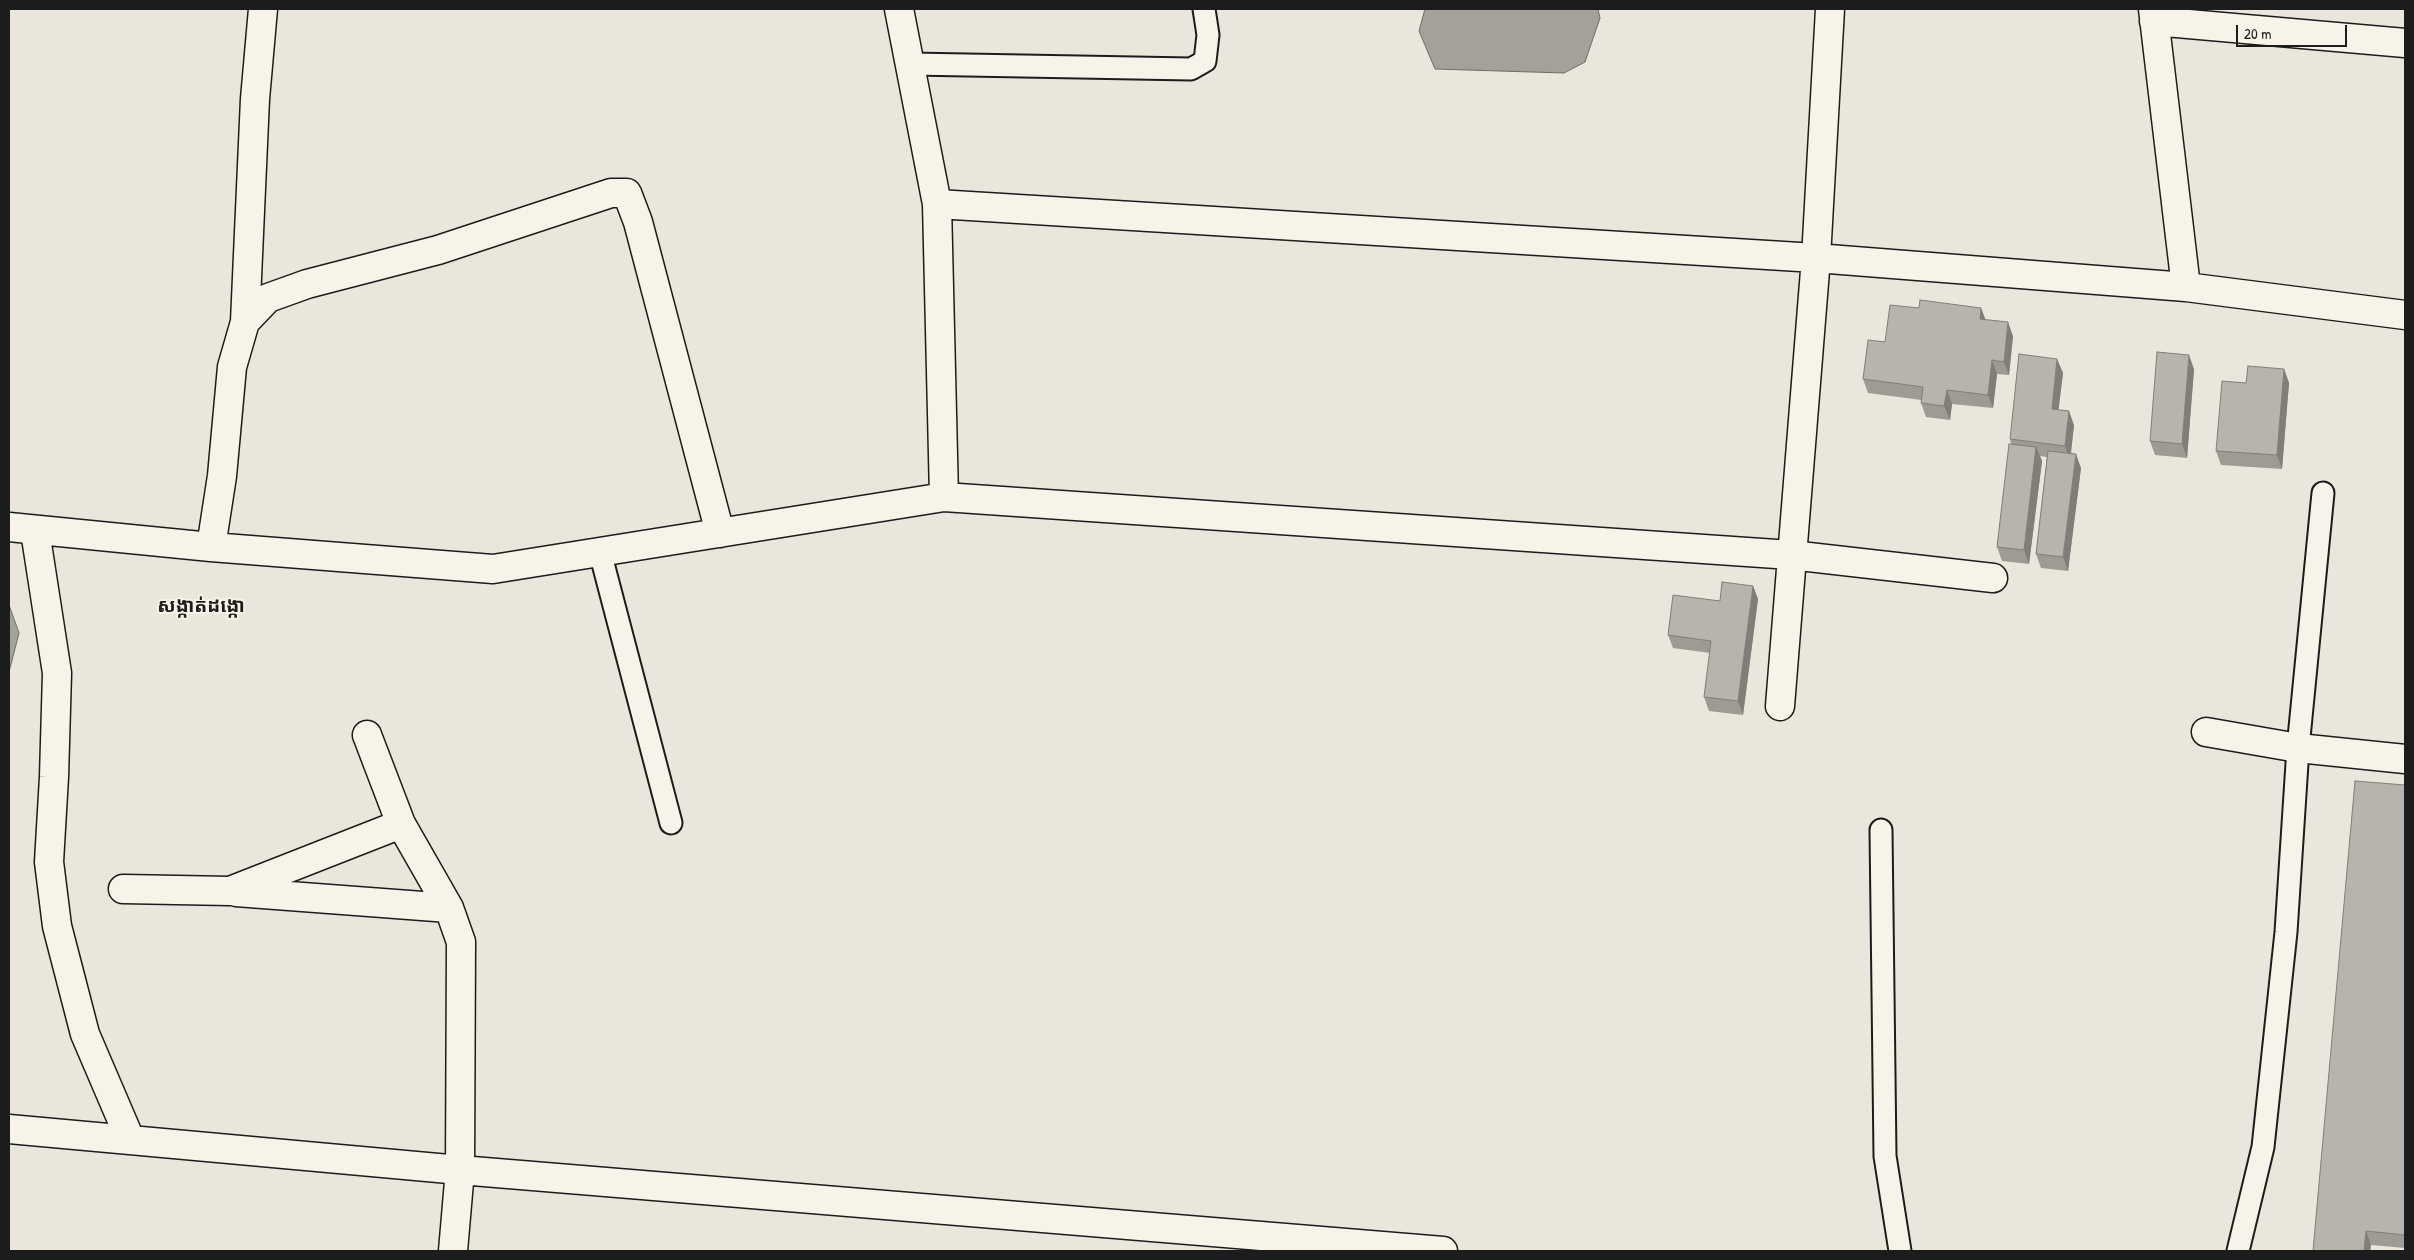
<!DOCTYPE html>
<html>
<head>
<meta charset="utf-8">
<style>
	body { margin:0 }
	#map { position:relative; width:2414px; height:1260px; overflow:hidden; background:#eae6dc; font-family:"Patrick Hand",sans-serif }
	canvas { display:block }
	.frame { position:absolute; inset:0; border:10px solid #1c1c1c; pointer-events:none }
	.scale { position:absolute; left:2236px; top:25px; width:111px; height:22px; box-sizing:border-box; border:2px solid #1c1c1c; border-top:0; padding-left:6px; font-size:15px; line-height:18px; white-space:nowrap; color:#1c1c1c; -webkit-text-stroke:4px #f7f3e8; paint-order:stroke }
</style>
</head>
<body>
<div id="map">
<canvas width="2414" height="1260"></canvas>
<div class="frame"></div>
<div class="scale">20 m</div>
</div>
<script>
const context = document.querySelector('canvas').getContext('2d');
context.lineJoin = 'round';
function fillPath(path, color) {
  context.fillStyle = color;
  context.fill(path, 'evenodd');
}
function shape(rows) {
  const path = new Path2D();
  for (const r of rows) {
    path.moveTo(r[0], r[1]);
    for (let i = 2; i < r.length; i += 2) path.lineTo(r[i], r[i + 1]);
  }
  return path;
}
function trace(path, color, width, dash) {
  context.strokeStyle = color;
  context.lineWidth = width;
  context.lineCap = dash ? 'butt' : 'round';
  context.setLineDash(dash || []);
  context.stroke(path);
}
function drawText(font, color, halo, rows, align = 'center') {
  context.font = font + ' "Patrick Hand","Noto Sans Khmer",sans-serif';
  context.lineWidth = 4;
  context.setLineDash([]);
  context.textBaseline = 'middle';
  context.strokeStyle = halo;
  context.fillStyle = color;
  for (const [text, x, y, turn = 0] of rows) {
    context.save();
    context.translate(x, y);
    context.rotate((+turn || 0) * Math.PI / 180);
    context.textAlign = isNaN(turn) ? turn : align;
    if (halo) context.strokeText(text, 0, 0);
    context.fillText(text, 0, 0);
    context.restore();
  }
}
const water = shape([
	[1425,9,1598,9,1600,18,1585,62,1564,73,1435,69,1419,31,1425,9],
	[9,605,19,633,9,672,9,605]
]);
fillPath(water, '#a3a19a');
trace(water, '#6d6c68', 1);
const lane = shape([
	[911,64,1191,69,1205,61,1208,35,1204,9],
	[600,552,671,823],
	[1881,830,1885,1156,1900,1251],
	[2238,1251,2263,1147,2286,932,2298,748,2323,493]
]);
const street = shape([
	[899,9,937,204,944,497],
	[2153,9,2186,287],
	[2154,21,2405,43],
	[937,204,1816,258,2186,287,2405,315],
	[245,322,255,99,263,9],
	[9,527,211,547,493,569,944,497,1791,555,1993,578],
	[35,531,57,673,54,777,49,862,57,926,85,1034,130,1139],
	[211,547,222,476,232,367,245,322,268,298,307,284,438,250,611,193,627,193,638,222,720,533],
	[1780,706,1816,258,1830,9],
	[2206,732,2298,748,2405,759],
	[367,735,401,824],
	[123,889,230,891,401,824,449,908,461,942,460,1170,453,1251],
	[236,892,449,908],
	[9,1129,460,1170,1443,1251]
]);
trace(lane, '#1c1c1c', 25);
trace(street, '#1c1c1c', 31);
trace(lane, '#f7f3e8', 21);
trace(street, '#f7f3e8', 28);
fillPath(shape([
	[1919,308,1981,308,1985,319,2013,336,2009,375,1997,374,1993,408,1952,404,1950,420,1926,417,1921,403,1921,400,1868,393,1863,379],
	[2057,359,2063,373,2058,410,2074,425,2071,454,2081,468,2068,571,2041,568,2036,554,2047,457,2040,456,2042,461,2029,564,2002,561,1997,547,2011,444,2010,439],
	[2194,369,2187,458,2155,455,2150,441],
	[2284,369,2289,383,2282,469,2221,465,2216,451],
	[1753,586,1758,599,1743,715,1709,711,1704,697,1710,653,1673,648,1668,635,1720,601],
	[2405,785,2405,1248,2371,1245,2370,1251,2313,1251]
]), '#9d9b94');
fillPath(shape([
	[1981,308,1986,321,1980,319],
	[2008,322,2013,336,2009,375,2004,362],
	[2189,355,2194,369,2187,458,2182,444],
	[2057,359,2063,373,2057,423,2052,409],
	[1992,360,1997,374,1993,408,1988,395],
	[2284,369,2289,383,2282,469,2277,455],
	[1947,390,1952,404,1950,420,1944,406],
	[2069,411,2074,425,2070,459,2065,446],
	[2036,447,2042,461,2029,564,2024,550],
	[2076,454,2081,468,2068,571,2063,557],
	[1753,586,1758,599,1743,715,1738,701],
	[2366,1231,2371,1245,2370,1251,2364,1251]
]), '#7f7e78');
const building = shape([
	[1920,300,1981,308,1980,319,2008,322,2004,362,1992,360,1988,395,1947,390,1944,406,1921,403,1923,387,1863,379,1868,340,1885,342,1890,305,1919,308,1920,300],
	[2157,352,2189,355,2182,444,2150,441,2157,352],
	[2019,354,2057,359,2052,409,2069,411,2065,446,2010,439,2019,354],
	[2248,366,2284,369,2277,455,2216,451,2222,381,2246,383,2248,366],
	[2009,444,2036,447,2024,550,1997,547,2009,444],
	[2048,451,2076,454,2063,557,2036,554,2048,451],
	[1722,582,1753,586,1738,701,1704,697,1711,641,1668,635,1673,595,1720,601,1722,582],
	[2355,781,2405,785,2405,1235,2366,1231,2364,1251,2313,1251,2355,781]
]);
fillPath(building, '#b6b4ac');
trace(building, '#7f7e78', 1);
drawText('bold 19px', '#1c1c1c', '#f7f3e8', [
	["សង្កាត់ដង្កោ",201,607]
]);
</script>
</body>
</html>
